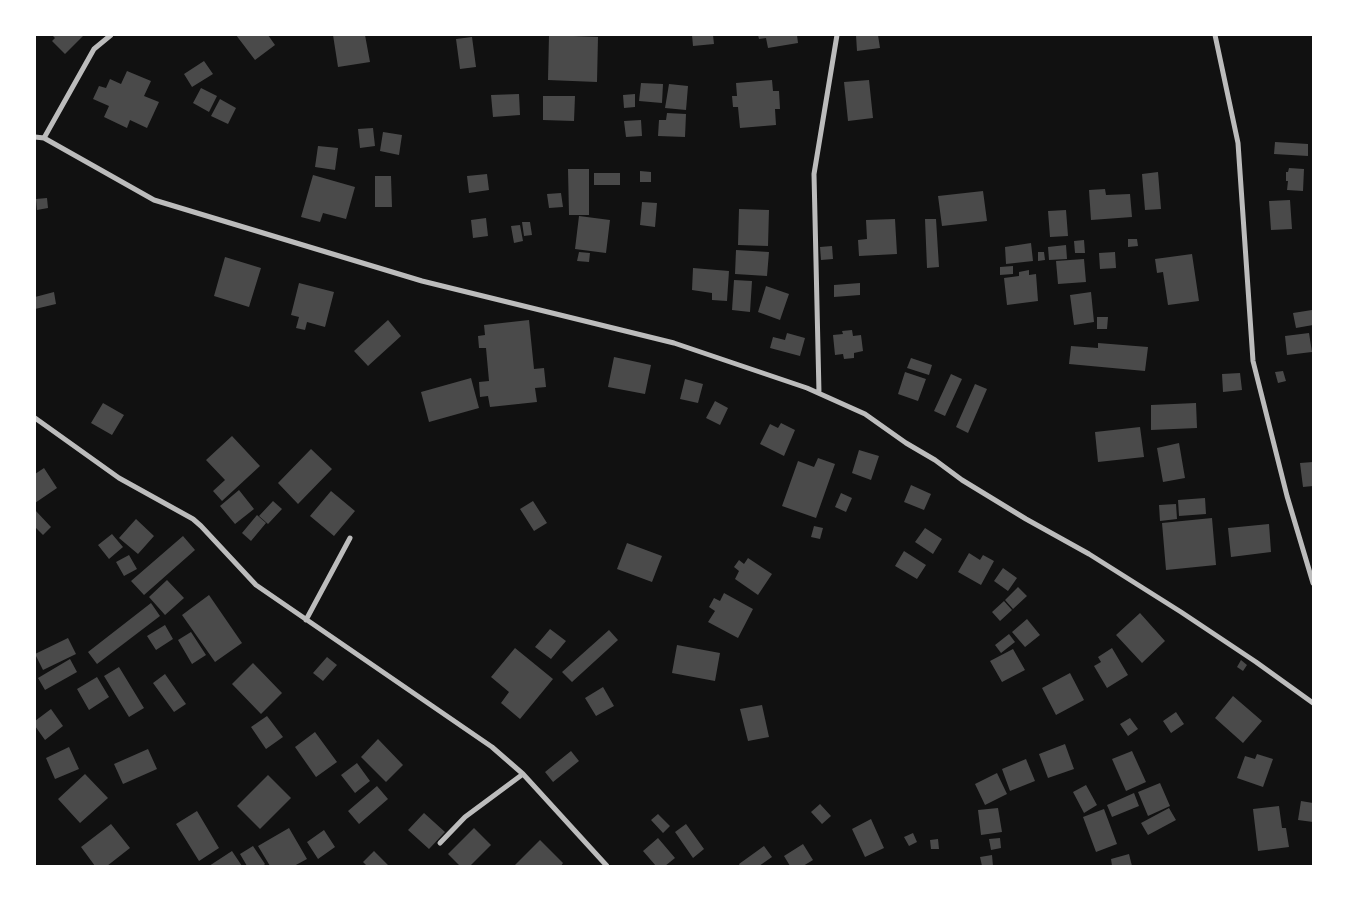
<!DOCTYPE html>
<html>
<head>
<meta charset="utf-8">
<style>
	body { margin:0 }
	#map { position:relative; width:1348px; height:901px; overflow:hidden; background:#111; font-family:"Alegreya Sans",sans-serif }
	canvas { display:block }
	.frame { position:absolute; inset:0; border:36px solid #fff; pointer-events:none }
</style>
</head>
<body>
<div id="map">
<canvas width="1348" height="901"></canvas>
<div class="frame"></div>
</div>
<script>
const context = document.querySelector('canvas').getContext('2d');
context.lineJoin = 'round';
function fillPath(path, color) {
  context.fillStyle = color;
  context.fill(path, 'evenodd');
}
function shape(rows) {
  const path = new Path2D();
  for (const r of rows) {
    path.moveTo(r[0], r[1]);
    for (let i = 2; i < r.length; i += 2) path.lineTo(r[i], r[i + 1]);
  }
  return path;
}
function trace(path, color, width, dash) {
  context.strokeStyle = color;
  context.lineWidth = width;
  context.lineCap = dash ? 'butt' : 'round';
  context.setLineDash(dash || []);
  context.stroke(path);
}
fillPath(shape([
	[52,35,84,35,65,54,52,41,55,38],
	[236,35,268,35,275,45,255,60],
	[333,35,365,35,370,62,338,67],
	[549,35,598,37,597,82,548,80],
	[692,35,713,35,714,44,693,46],
	[758,35,797,35,798,43,768,48,766,38,759,39],
	[856,35,878,35,880,48,857,51],
	[472,37,476,67,460,69,456,39],
	[204,61,213,74,192,87,184,74],
	[127,71,151,81,144,96,159,102,147,128,130,120,127,128,104,117,109,106,93,99,99,86,106,88,110,79,121,84],
	[772,80,773,91,779,91,780,109,775,109,776,125,740,128,738,107,733,107,732,96,737,96,736,83],
	[869,80,873,118,848,121,844,82],
	[641,83,663,84,662,103,639,101],
	[669,84,688,86,686,110,665,108],
	[201,88,217,96,209,112,193,103],
	[519,94,520,115,493,117,491,95],
	[635,94,635,107,624,108,623,95],
	[543,96,575,96,574,121,543,120],
	[220,99,236,108,228,124,211,116],
	[667,113,686,114,685,137,658,136,659,120,666,120],
	[641,120,642,136,626,137,624,121],
	[373,128,375,146,360,148,358,129],
	[383,132,402,135,399,155,380,151],
	[1275,142,1308,144,1308,156,1274,154],
	[318,146,338,148,335,170,315,167],
	[1289,168,1304,169,1303,191,1287,190,1288,181,1286,181,1286,172,1288,172],
	[568,169,589,169,589,215,569,215],
	[640,171,651,172,651,182,640,182],
	[1158,172,1161,209,1145,210,1142,174],
	[594,173,620,173,620,185,594,185],
	[487,174,489,190,469,193,467,176],
	[313,175,355,187,346,219,323,213,320,222,301,217],
	[375,176,391,176,392,207,375,207],
	[1105,189,1106,195,1130,194,1132,217,1091,220,1089,190],
	[983,191,987,221,942,226,938,196],
	[561,193,563,207,549,208,547,194],
	[47,198,48,208,37,210,36,199],
	[1290,200,1292,229,1271,230,1269,201],
	[642,202,657,203,655,227,640,225],
	[739,209,769,210,768,246,738,245],
	[1066,210,1068,236,1050,237,1048,211],
	[579,216,610,220,606,253,575,249],
	[486,218,488,236,473,238,471,220],
	[895,219,897,254,859,256,858,240,867,239,866,220],
	[925,219,936,219,939,267,927,268],
	[522,222,530,222,532,235,524,236],
	[520,225,523,241,514,243,511,226],
	[1128,239,1137,239,1138,246,1128,247],
	[1084,240,1085,253,1075,253,1074,241],
	[1031,243,1033,261,1006,264,1005,247],
	[1066,245,1067,259,1049,260,1048,247],
	[832,246,833,259,821,260,820,247],
	[736,250,769,252,767,276,735,274],
	[579,252,590,253,589,262,577,261],
	[1038,252,1044,252,1045,260,1038,261],
	[1115,252,1116,268,1100,269,1099,253],
	[1192,254,1199,301,1168,305,1163,272,1157,273,1155,259],
	[225,257,261,268,249,307,214,296],
	[1084,259,1086,282,1058,284,1056,261],
	[1013,266,1013,274,1000,275,1000,267],
	[693,268,729,271,727,301,712,300,712,293,692,290],
	[1029,270,1029,275,1036,274,1038,301,1007,305,1004,278,1019,276,1019,272],
	[734,280,752,281,750,312,732,310],
	[299,283,334,292,325,327,307,322,305,330,296,328,299,317,291,315],
	[860,283,860,295,834,297,834,285],
	[766,286,789,294,780,320,758,312],
	[54,292,56,304,35,309,35,297],
	[1091,292,1094,322,1074,325,1070,295],
	[1312,310,1313,325,1296,328,1293,313],
	[1097,317,1108,317,1107,329,1097,329],
	[388,320,401,336,368,366,354,351],
	[529,320,534,369,544,368,546,387,535,388,537,402,490,407,488,396,480,397,479,382,489,381,486,348,479,348,478,336,485,335,484,325],
	[852,330,853,336,861,335,863,351,854,353,854,358,844,359,843,354,835,355,833,335,843,334,842,331],
	[787,333,805,338,800,356,770,348,773,337,785,340],
	[1309,333,1312,352,1287,355,1285,336],
	[1098,343,1148,347,1145,371,1069,364,1071,346,1098,348],
	[614,357,651,365,645,394,608,387],
	[911,358,932,365,929,375,907,368],
	[1283,371,1286,381,1278,383,1275,372],
	[905,372,926,379,918,401,898,394],
	[1240,373,1242,390,1223,392,1222,374],
	[951,374,962,379,945,416,934,411],
	[471,378,479,408,429,422,421,392],
	[685,379,703,384,698,403,680,399],
	[975,384,987,389,968,433,956,427],
	[715,401,728,408,720,425,706,418],
	[103,403,124,415,112,435,91,423],
	[1196,403,1197,428,1151,430,1151,405],
	[781,423,795,430,784,456,760,444,770,424,778,428],
	[1140,427,1144,457,1098,462,1095,432],
	[232,436,260,466,222,501,213,491,225,480,206,460],
	[1179,443,1185,478,1163,482,1157,448],
	[311,449,332,469,298,504,278,483],
	[859,450,879,456,871,480,852,473],
	[818,458,835,464,816,518,782,506,798,461,814,467],
	[1313,462,1313,486,1303,487,1300,463],
	[44,468,57,488,35,503,35,474],
	[911,485,931,494,924,510,904,502],
	[239,490,254,509,235,524,220,506],
	[331,491,355,511,334,536,310,516],
	[841,493,852,498,846,512,835,507],
	[1205,498,1206,514,1179,516,1178,500],
	[273,501,282,509,268,524,259,516],
	[533,501,547,523,534,531,520,509],
	[1176,504,1177,519,1160,521,1159,505],
	[35,510,51,527,43,535,35,527],
	[257,515,266,523,251,541,242,533],
	[1212,518,1216,565,1166,570,1162,523],
	[136,519,154,536,138,554,119,538],
	[1269,524,1271,552,1231,557,1228,528],
	[814,526,823,528,820,539,811,537],
	[925,528,942,539,933,554,915,542],
	[112,534,123,547,109,559,98,545],
	[183,536,195,550,144,595,131,581],
	[627,543,662,556,652,582,617,569],
	[904,551,926,565,917,579,895,566],
	[969,553,980,560,983,555,994,561,981,585,958,572],
	[129,555,137,569,124,576,116,562],
	[748,558,772,574,758,595,735,579,739,571,734,567,739,560,744,564],
	[1003,568,1017,578,1008,591,994,581],
	[167,580,184,598,165,615,149,597],
	[1018,587,1027,596,1013,609,1005,600],
	[724,593,753,609,738,638,708,622,715,611,709,607,714,598,720,601],
	[209,595,242,643,215,662,182,615],
	[1004,601,1012,610,1000,621,992,612],
	[151,603,160,616,97,664,88,652],
	[1140,613,1165,641,1142,663,1116,635],
	[1027,619,1040,635,1025,647,1012,632],
	[165,625,173,639,156,650,147,636],
	[550,629,566,641,551,659,535,647],
	[609,630,618,640,572,682,562,672],
	[191,632,206,655,192,664,178,640],
	[1009,634,1015,642,1001,653,995,645],
	[68,638,76,654,43,670,35,654],
	[677,645,720,653,715,681,672,673],
	[515,648,553,679,520,719,501,703,509,692,491,677],
	[1112,648,1128,675,1107,688,1094,666,1101,662,1098,657],
	[1013,649,1025,670,1002,682,990,661],
	[327,657,337,665,323,681,313,673],
	[70,659,77,672,45,690,38,678],
	[1241,660,1247,665,1243,671,1237,667],
	[253,663,282,693,261,714,232,684],
	[119,667,144,708,129,717,104,676],
	[1070,673,1084,700,1056,715,1042,688],
	[165,674,186,704,174,712,153,683],
	[97,677,109,697,89,710,77,689],
	[603,687,614,706,596,716,585,698],
	[1233,696,1262,721,1243,743,1215,718],
	[762,705,769,737,748,741,740,709],
	[51,709,63,726,45,740,35,726,35,721],
	[1176,712,1184,724,1171,733,1163,721],
	[267,716,283,737,266,749,251,727],
	[1130,718,1138,729,1128,736,1120,724],
	[315,732,337,762,316,777,295,747],
	[378,739,403,765,386,782,361,757],
	[1065,744,1074,769,1048,778,1039,754],
	[69,747,79,769,55,779,46,758],
	[148,749,157,769,123,784,114,764],
	[571,751,579,761,553,782,545,772],
	[1132,751,1146,782,1126,791,1112,759],
	[1257,754,1273,759,1263,787,1237,778,1245,756,1255,759],
	[1026,759,1035,781,1010,791,1002,769],
	[357,763,370,781,355,793,341,775],
	[997,773,1007,794,985,805,975,784],
	[85,774,108,798,80,823,58,799],
	[268,775,291,798,260,829,237,806],
	[1160,783,1170,806,1148,816,1138,792],
	[1086,785,1097,805,1084,813,1073,792],
	[377,786,388,799,359,824,348,811],
	[1134,793,1139,806,1112,817,1107,805],
	[1301,801,1313,803,1313,822,1298,820],
	[820,804,831,816,822,824,811,812],
	[1279,806,1282,828,1286,828,1289,847,1258,851,1253,809],
	[998,808,1002,832,981,835,978,810],
	[1169,808,1176,820,1148,835,1141,823],
	[1104,809,1117,844,1096,852,1083,817],
	[197,811,219,848,199,861,176,824],
	[424,813,445,832,429,849,408,830],
	[658,814,670,826,663,833,651,820],
	[871,819,884,848,865,857,852,829],
	[111,824,130,848,107,866,95,866,81,847],
	[686,824,704,849,693,858,675,832],
	[289,828,307,859,294,866,270,866,258,846],
	[474,828,491,845,470,866,460,866,448,854],
	[324,830,335,847,318,859,307,842],
	[913,833,917,842,909,846,904,837],
	[658,838,675,858,665,866,656,866,643,851],
	[1000,838,1001,848,991,850,989,839],
	[938,839,939,849,931,849,930,840],
	[540,840,563,863,561,866,514,866],
	[803,844,813,860,803,866,790,866,784,856],
	[253,846,265,864,263,866,247,866,240,854],
	[764,846,772,857,759,866,740,866,739,864],
	[232,851,242,866,209,866],
	[374,851,389,866,367,866,363,862],
	[1129,854,1132,866,1112,866,1111,859],
	[992,855,993,866,982,866,980,857]
]), '#4a4a4a');
trace(shape([
	[1215,35,1238,143,1253,361,1287,496,1313,583],
	[35,137,44,138,94,49,111,35],
	[44,138,154,200,422,281,674,343,807,388,865,414,906,443,935,460,962,480,1026,519,1089,554,1181,612,1256,662,1313,703],
	[819,393,814,174,837,35],
	[35,418,119,478,193,519,201,526,256,585,492,747,523,774,607,866],
	[306,620,350,538],
	[440,843,465,817,523,774]
]), '#bcbcbc', 5);
</script>
</body>
</html>
